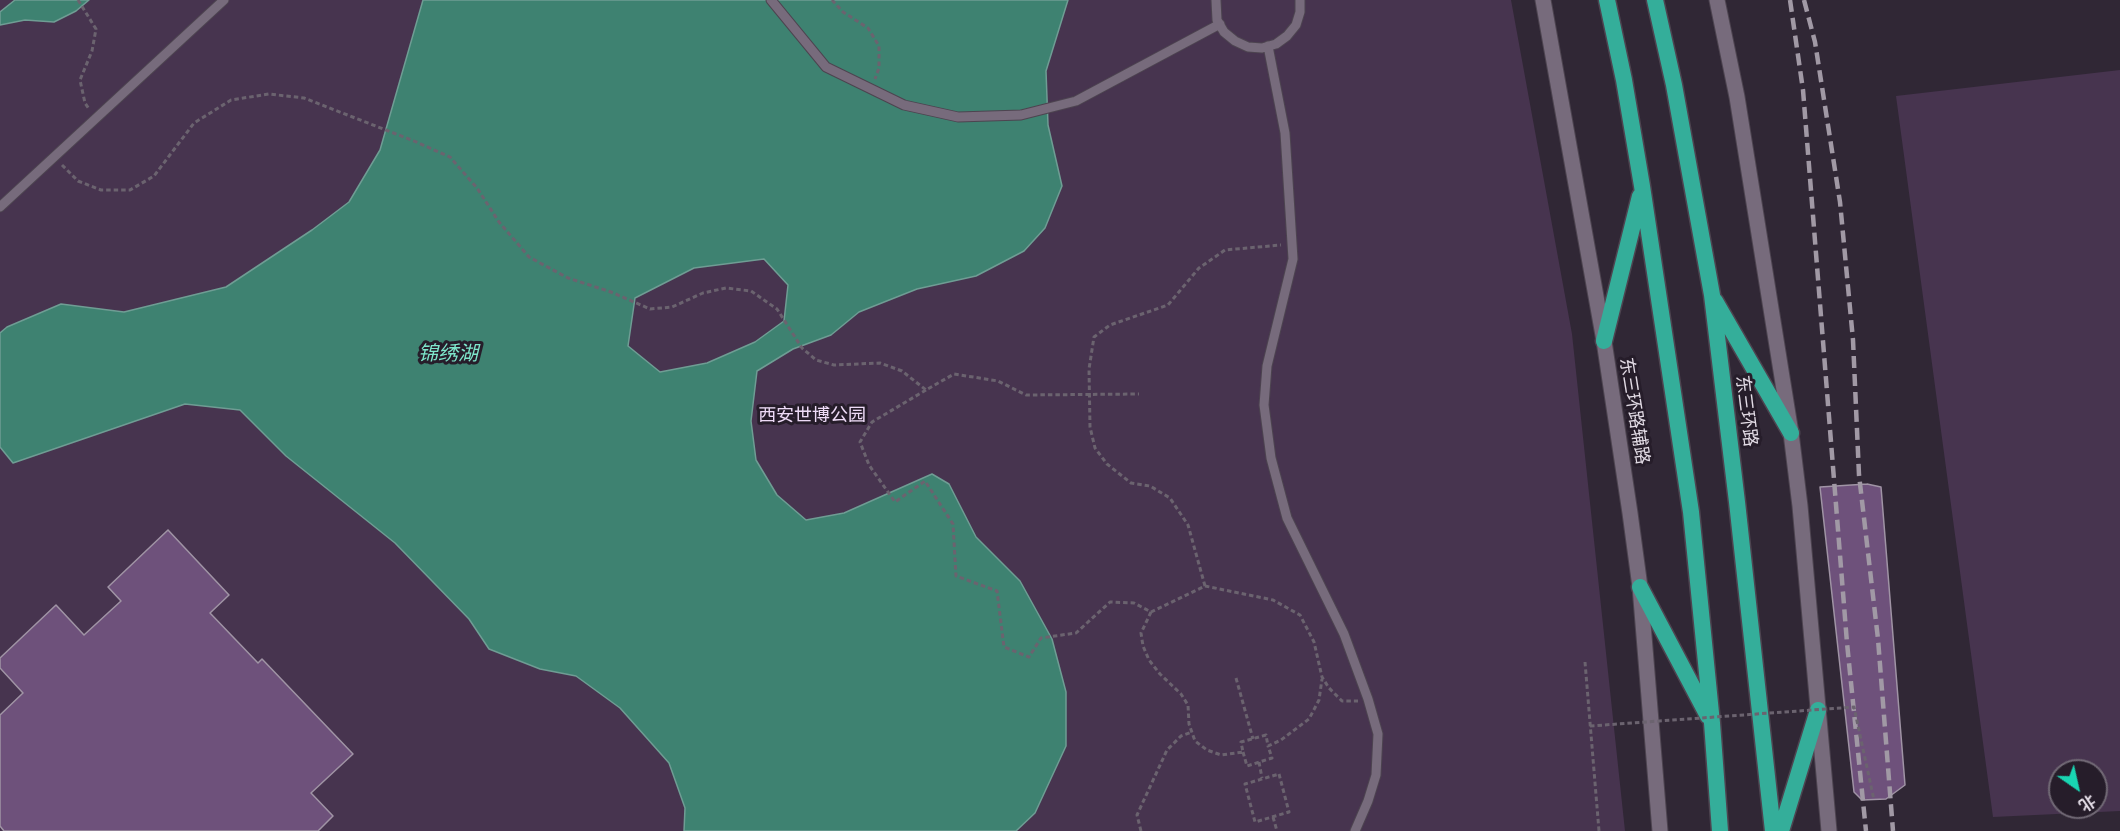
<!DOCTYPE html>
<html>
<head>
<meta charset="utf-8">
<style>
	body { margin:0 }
	#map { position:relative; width:2120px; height:831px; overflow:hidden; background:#302735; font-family:Figtree,"Noto Sans SC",sans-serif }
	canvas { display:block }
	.north { position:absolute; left:2048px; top:759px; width:60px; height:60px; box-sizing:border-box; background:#261d2a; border:2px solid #716975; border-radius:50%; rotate:146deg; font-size:16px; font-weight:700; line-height:24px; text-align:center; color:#e2dbe5 }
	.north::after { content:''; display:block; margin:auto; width:21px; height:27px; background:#19d5b2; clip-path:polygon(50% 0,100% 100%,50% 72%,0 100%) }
</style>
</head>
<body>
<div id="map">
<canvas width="2120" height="831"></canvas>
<div class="north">北</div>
</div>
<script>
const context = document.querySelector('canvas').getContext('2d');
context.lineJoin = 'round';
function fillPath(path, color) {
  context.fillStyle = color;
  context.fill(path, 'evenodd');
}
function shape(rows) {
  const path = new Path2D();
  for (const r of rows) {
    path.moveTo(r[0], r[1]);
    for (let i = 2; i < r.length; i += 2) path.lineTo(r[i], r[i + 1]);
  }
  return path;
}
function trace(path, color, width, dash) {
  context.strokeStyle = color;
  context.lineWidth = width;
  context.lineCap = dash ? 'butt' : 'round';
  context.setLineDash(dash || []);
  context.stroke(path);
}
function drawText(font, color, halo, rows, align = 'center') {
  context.font = font + ' Figtree,"Noto Sans SC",sans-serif';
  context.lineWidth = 6;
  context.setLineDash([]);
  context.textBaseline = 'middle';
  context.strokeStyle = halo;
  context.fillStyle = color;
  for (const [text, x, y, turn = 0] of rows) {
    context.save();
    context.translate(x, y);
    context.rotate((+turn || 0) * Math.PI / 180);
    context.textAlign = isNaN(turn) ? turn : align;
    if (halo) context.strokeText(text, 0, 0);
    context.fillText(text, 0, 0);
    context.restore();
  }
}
fillPath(shape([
	[0,0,1511,0,1572,334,1625,831,0,831],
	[2120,70,2120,811,1993,817,1896,96],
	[2060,771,2096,771,2096,807,2060,807]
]), '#47344f');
const water = shape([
	[15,0,89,0,76,11,54,22,25,20,0,25,0,12,15,0],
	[423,0,1068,0,1046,71,1048,125,1062,186,1045,228,1024,251,976,276,917,289,859,312,831,335,793,349,757,371,751,421,756,460,777,495,806,520,844,513,932,474,949,484,976,537,1020,581,1052,639,1066,692,1066,746,1035,813,1016,831,684,831,685,808,669,763,620,708,576,676,540,669,489,649,469,619,395,543,286,456,240,410,185,404,13,463,0,447,0,333,7,327,61,304,124,312,226,287,312,230,349,202,380,150,423,0],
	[764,259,788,285,784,321,755,342,707,363,660,372,628,346,635,298,694,268,764,259]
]);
fillPath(water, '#3e8271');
trace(water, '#6f9d94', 1.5);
const building = shape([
	[1867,484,1881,487,1905,785,1886,799,1862,800,1854,792,1820,487,1867,484],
	[168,530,229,595,210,613,258,663,262,659,353,754,311,793,333,816,318,831,4,831,0,826,0,715,23,693,0,668,0,658,56,605,84,635,121,601,108,587,168,530]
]);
fillPath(building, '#6e517b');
trace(building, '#a094a5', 1.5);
const service = shape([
	[771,0,826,67,904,105,958,117,1021,115,1076,101,1220,24],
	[1216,0,1217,20,1224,32,1235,41,1248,47,1262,48,1276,44,1287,36,1296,25,1300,12,1300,0],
	[1268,46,1285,133,1293,259,1267,366,1264,405,1271,458,1287,518,1344,634,1368,699,1378,734,1376,775,1368,801,1355,831],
	[0,207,224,0]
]);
const secondary = shape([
	[1543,0,1604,341,1630,513,1640,587,1660,831],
	[1717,0,1737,97,1791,433,1800,506,1829,831]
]);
const trunk = shape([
	[1607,0,1624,80,1642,186,1691,512,1712,723,1720,831],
	[1655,0,1674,85,1712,295,1737,502,1773,831],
	[1715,301,1791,433],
	[1604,341,1640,196],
	[1640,587,1708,716],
	[1781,831,1818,710]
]);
trace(service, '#4d4450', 11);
trace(secondary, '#4d4450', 17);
trace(trunk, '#4d4450', 19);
trace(shape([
	[78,0,96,29,92,51,80,80,85,103,89,109],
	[832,0,843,12,868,28,879,46,879,68,875,79],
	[62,165,78,181,101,190,130,190,154,176,194,123,231,100,269,94,304,98,414,141,450,157,477,188,499,222,529,257,568,278,611,292,650,309,672,307,703,293,726,288,751,291,777,309,802,348,816,360,834,365,880,363,902,371,926,390,954,374,998,381,1026,395,1139,394],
	[926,390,872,422,860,442,869,465,895,502,925,481,953,524,956,576,997,591,1004,647,1029,657,1041,638,1076,633,1110,602,1134,603,1151,612,1205,586,1273,600,1300,615,1314,642,1322,677,1329,688,1342,701,1358,701],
	[1205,586,1188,525,1170,498,1150,486,1131,483,1107,464,1095,448,1090,427,1089,369,1094,337,1110,325,1168,305,1199,268,1225,250,1281,245],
	[1151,612,1141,633,1143,646,1149,660,1160,674,1181,694,1188,705,1189,724,1195,741,1207,750,1221,755,1243,752,1241,742,1266,735,1268,746,1281,740,1309,719,1319,700,1322,679],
	[1585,662,1599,831],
	[1236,678,1253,739],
	[1243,752,1247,766,1272,758,1268,746],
	[1259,762,1262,778],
	[1279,774,1289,812,1255,822,1245,784,1279,774],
	[1273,817,1277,831],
	[1141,831,1137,815,1167,750,1181,736,1192,732]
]), '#6b636f', 3, [4.5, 3]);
trace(service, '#776b7c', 9);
trace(secondary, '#776b7c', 15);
trace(trunk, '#34ae9a', 16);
trace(shape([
	[1790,0,1803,90,1847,643,1866,831],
	[1804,0,1815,42,1840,202,1853,340,1859,475,1878,639,1893,831]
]), '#a199a5', 4.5, [12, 6]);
trace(shape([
	[1590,726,1854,707,1874,800]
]), '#6b636f', 3, [4.5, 3]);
drawText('18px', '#e2dbe5', '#261d2a', [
	["东三环路辅路",1634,411,81],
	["东三环路",1746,411,83]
]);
drawText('18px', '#eedbf7', '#261d2a', [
	["西安世博公园",812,416]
]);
drawText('italic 20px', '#7ee6cb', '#261d2a', [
	["锦绣湖",448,354]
]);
</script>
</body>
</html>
